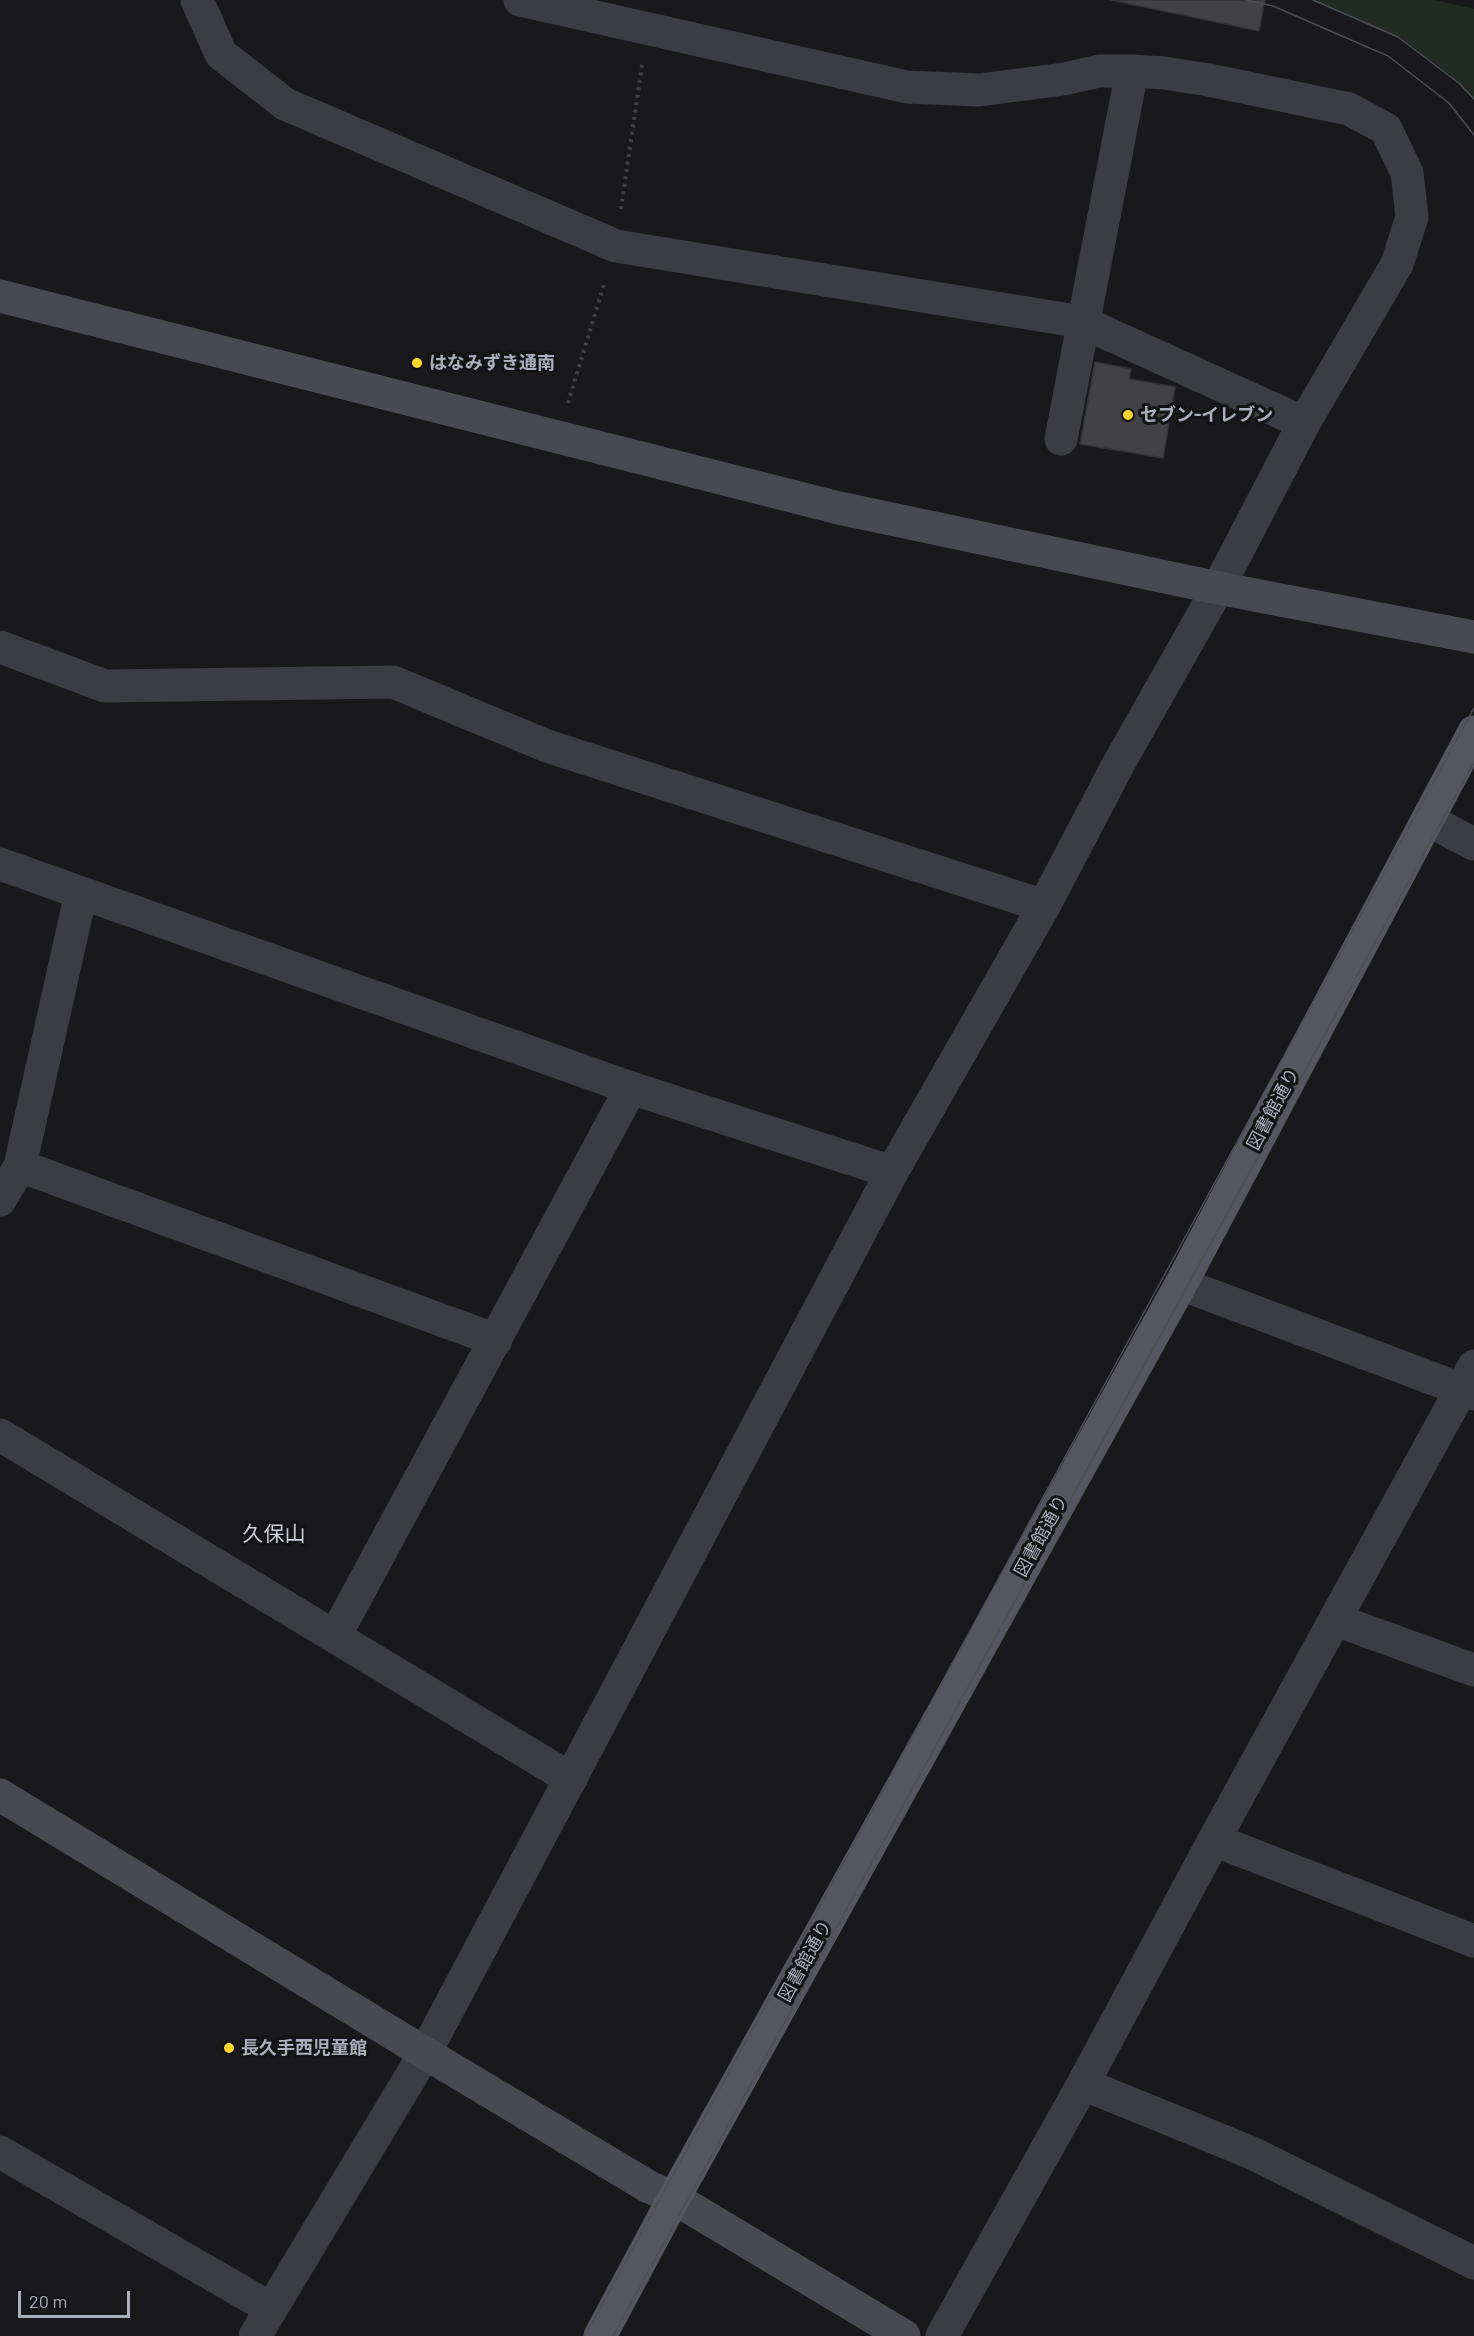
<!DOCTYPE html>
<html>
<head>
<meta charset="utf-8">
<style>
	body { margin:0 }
	#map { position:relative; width:1474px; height:2336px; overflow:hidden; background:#19191c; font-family:Barlow,sans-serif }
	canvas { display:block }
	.scale { position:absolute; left:18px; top:2291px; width:112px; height:27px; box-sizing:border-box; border:3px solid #abaebc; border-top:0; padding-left:8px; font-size:18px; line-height:21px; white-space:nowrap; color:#abaebc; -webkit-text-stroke:4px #141417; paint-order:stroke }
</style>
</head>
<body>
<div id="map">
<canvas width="1474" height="2336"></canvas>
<div class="scale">20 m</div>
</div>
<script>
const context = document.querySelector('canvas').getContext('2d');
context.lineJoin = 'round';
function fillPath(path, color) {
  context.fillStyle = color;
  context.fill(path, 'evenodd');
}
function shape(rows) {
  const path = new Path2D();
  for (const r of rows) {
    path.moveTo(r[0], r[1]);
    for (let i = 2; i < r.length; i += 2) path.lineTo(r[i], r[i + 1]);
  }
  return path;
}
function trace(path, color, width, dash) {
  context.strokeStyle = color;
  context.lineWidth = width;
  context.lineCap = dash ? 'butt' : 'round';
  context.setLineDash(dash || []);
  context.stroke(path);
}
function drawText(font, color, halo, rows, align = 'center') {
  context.font = font + ' Barlow,"Noto Sans JP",sans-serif';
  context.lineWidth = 6;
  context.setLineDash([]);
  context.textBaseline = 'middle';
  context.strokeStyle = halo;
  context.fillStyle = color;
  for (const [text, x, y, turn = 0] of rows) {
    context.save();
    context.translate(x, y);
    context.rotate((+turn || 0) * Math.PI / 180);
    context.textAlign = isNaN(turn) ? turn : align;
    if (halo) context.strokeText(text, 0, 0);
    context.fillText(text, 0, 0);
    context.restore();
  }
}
fillPath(shape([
	[1313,0,1435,0,1474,9,1474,99,1460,84,1398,37]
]), '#212a23');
const building = shape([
	[1111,0,1265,0,1259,31,1111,0],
	[1095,362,1131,369,1129,379,1175,387,1163,458,1080,444,1095,362]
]);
fillPath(building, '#414146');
trace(building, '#343338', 1.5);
trace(shape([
	[621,209,642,65],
	[568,403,605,281]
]), '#404148', 4, [3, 4.5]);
trace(shape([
	[197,0,221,54,285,104,616,246,1082,322,1304,423],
	[1061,439,1132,71],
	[0,647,105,686,393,682,547,746,1044,906],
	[1428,820,1474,844],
	[0,864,631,1088,892,1172],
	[20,1166,496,1340],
	[0,1200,20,1166,81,893],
	[1181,1284,1474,1394],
	[0,1435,571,1779],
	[1336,1620,1474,1670],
	[335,1636,631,1088],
	[1214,1840,1474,1941],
	[1083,2084,1252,2153,1474,2263],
	[0,2152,270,2308],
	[255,2336,425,2053,892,1172,1044,906,1119,763,1218,588,1304,423,1397,264,1412,217,1407,173,1386,129,1349,109,1209,80,1164,73,1132,71,1099,71,1064,79,979,90,907,87,520,0],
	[942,2336,1083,2084,1214,1840,1474,1366]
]), '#3c3c43', 33);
trace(shape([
	[0,296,839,508,1218,588,1474,637],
	[0,1795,425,2053,649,2187,674,2198,904,2336]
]), '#484951', 33);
trace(shape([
	[600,2336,674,2198,1181,1284,1474,732]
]), '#565660', 33);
trace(shape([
	[1246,0,1273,6,1388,56,1449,103,1474,135],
	[1313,0,1398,37,1460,84,1474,99],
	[585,2336,1474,708],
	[613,2336,1474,762]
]), '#4d4e56', 1.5);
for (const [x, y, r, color] of [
	[417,363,6,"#fed52f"],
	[1128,415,6,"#fed52f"],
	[229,2048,6,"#fed52f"]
]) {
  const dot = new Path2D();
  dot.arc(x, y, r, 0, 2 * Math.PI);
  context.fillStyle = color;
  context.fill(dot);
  trace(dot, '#141417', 2);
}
drawText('bold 18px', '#abaebc', '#141417', [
	["はなみずき通南",429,363],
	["セブン-イレブン",1140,415],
	["長久手西児童館",241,2048]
], 'left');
drawText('18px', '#abaebc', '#141417', [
	["図書館通り",1273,1109,-62],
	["図書館通り",1041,1536,-61],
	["図書館通り",805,1961,-61]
]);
drawText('21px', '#ccced8', '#141417', [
	["久保山",274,1534]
]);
</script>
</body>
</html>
